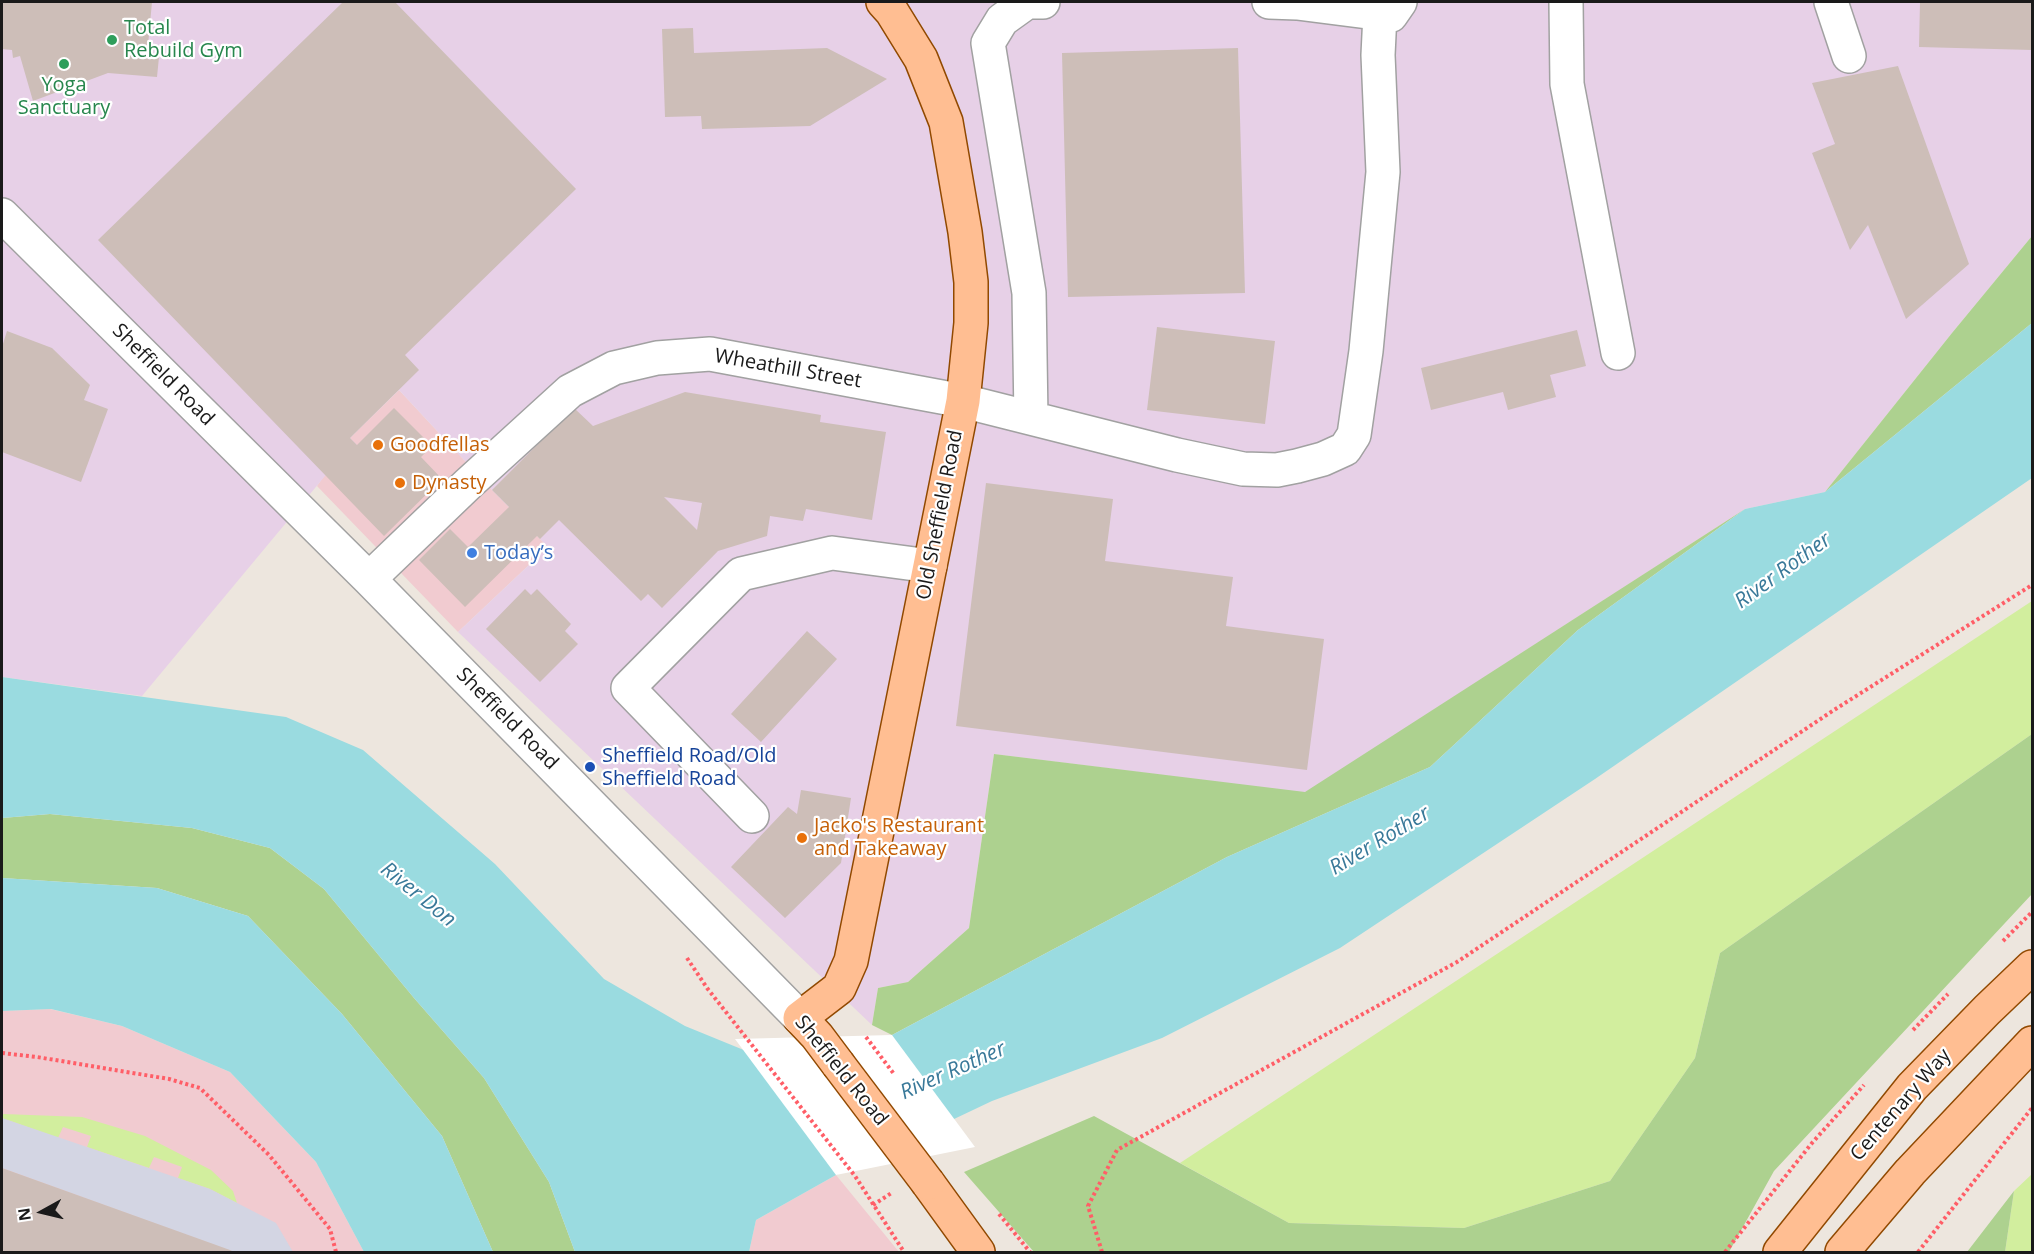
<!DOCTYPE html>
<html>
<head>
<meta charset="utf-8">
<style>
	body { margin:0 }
	#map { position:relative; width:2034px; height:1254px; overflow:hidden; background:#ede6de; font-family:"Open Sans",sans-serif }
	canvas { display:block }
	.frame { position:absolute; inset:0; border:3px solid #1a1a1a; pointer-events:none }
	.north { position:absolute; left:12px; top:1182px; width:60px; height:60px; -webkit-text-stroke:4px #fff; paint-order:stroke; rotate:262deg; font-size:16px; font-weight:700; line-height:24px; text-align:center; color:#1a1a1a }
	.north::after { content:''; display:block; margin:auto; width:21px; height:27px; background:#1a1a1a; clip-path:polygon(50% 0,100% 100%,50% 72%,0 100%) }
</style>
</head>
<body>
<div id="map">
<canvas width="2034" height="1254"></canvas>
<div class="frame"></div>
<div class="north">N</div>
</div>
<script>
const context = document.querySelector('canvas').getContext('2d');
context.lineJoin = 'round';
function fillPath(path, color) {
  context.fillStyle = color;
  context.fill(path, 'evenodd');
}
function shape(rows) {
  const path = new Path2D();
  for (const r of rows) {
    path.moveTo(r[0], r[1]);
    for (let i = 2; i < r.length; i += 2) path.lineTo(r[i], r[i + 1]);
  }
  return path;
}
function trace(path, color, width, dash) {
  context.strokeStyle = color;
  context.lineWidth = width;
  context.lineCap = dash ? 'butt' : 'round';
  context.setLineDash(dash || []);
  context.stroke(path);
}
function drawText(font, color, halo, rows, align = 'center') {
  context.font = font + ' "Open Sans",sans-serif';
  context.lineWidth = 4.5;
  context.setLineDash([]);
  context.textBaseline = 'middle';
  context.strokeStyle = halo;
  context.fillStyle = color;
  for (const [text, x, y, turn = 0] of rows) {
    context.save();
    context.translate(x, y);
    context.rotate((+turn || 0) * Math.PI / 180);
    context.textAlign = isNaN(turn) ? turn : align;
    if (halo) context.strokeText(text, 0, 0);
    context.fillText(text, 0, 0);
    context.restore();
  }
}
fillPath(shape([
	[399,390,492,490,548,547,458,632,317,486,350,438],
	[50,1009,122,1026,230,1072,316,1162,364,1252,2,1252,2,1011],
	[836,1175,899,1252,749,1252,756,1220]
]), '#f1cbd0');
fillPath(shape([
	[2,2,2032,2,2032,236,1952,333,1825,492,1745,509,1305,793,994,754,969,928,908,982,878,988,872,1025,458,632,548,547,492,490,399,390,350,438,357,445,325,476,142,696,2,677]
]), '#e7d0e7');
fillPath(shape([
	[2032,601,2032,734,1720,953,1695,1058,1610,1181,1464,1228,1289,1223,1180,1163],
	[4,1114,82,1117,145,1136,211,1170,233,1191,237,1203,210,1189,178,1178,182,1167,154,1157,149,1168,87,1147,91,1136,63,1127,58,1138,2,1118,2,1115],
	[2032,1174,2032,1252,2005,1252,2014,1191]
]), '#d2ee9e');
fillPath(shape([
	[2032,236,2032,323,1825,492,1952,333],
	[1745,509,1578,630,1430,767,1227,857,892,1035,872,1025,878,988,908,982,969,928,994,754,1305,792],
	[2032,734,2032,894,1774,1171,1729,1252,1034,1252,964,1172,1094,1116,1289,1223,1464,1228,1610,1181,1695,1058,1720,953],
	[50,814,192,828,270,848,324,889,414,998,484,1078,549,1182,575,1252,493,1252,442,1136,342,1014,248,916,157,888,2,878,2,818],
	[2014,1191,2005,1252,1967,1252]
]), '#add18f');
fillPath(shape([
	[2,1118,210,1189,276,1223,293,1252,234,1252,2,1168]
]), '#d3d5e3');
fillPath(shape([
	[2032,323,2032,478,1595,779,1340,948,1162,1038,992,1101,836,1175,756,1220,749,1252,575,1252,549,1182,484,1078,414,998,324,889,270,848,192,828,50,814,2,818,2,677,286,717,363,750,495,864,604,979,685,1026,778,1064,892,1035,1227,857,1430,767,1578,630,1745,509,1825,492],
	[2,878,157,888,248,916,342,1014,442,1136,493,1252,364,1252,316,1162,230,1072,122,1026,51,1009,2,1011]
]), '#9adbe0');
fillPath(shape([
	[892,1035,975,1147,836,1175,735,1039]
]), '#fff');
fillPath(shape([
	[2,2,152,2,147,56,159,57,157,77,108,73,33,101,20,56,13,58,12,50,2,49],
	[343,2,395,2,576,189,405,355,419,370,350,438,357,445,394,408,432,446,421,457,442,479,384,536,98,240],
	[1920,2,2032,2,2032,50,1919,47],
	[693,28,694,53,827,48,887,79,810,126,702,129,701,116,665,117,662,29],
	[1238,48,1245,293,1068,297,1062,53],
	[1898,66,1969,264,1906,319,1868,225,1850,250,1812,153,1835,144,1812,83],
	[1157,327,1275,341,1265,424,1147,410],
	[1577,330,1586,366,1550,375,1556,397,1508,410,1503,392,1431,410,1421,368],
	[7,331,52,348,90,385,84,400,108,409,81,482,2,452,2,347],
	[685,392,821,415,820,422,886,432,872,520,806,509,803,521,770,516,767,536,718,551,662,608,648,594,641,601,559,520,540,539,537,536,465,607,419,560,450,529,468,547,509,507,492,490,574,408,593,426],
	[664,497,702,503,697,530],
	[986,483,1113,499,1105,561,1233,577,1226,626,1324,639,1307,770,956,726],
	[525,589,531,595,537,589,571,624,565,631,578,644,540,682,486,629],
	[807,631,837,659,761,742,731,714],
	[801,790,851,798,841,863,785,918,731,867,788,807,797,814],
	[2,1168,230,1250,234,1252,2,1252]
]), '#cdbeb8');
const minor = shape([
	[1269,2,1297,3,1391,15,1400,2],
	[1566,2,1567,84,1618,353],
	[1831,2,1849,56],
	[2,215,369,579,800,1018],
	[1031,418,1029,293,988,43,1002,20,1027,2,1043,2],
	[369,579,469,483,570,391,614,368,657,358,710,354,963,401,1177,455,1243,469,1277,470,1297,466,1323,459,1345,449,1354,435,1366,351,1383,172,1378,55,1380,14],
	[752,816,628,688,741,574,832,553,930,566]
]);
const major = shape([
	[838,1064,817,1036,800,1018,839,988,851,961,963,401,971,323,971,282,965,232,946,122,921,59,892,12,883,2],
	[928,1183,978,1252],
	[1780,1252,1912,1087,1987,1010,2032,967],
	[1842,1252,1910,1172,2032,1043]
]);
trace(minor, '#a1a1a1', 36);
trace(major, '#914900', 36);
trace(shape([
	[2003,941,2032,912],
	[687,958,707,988,855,1176,904,1252],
	[1913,1030,1948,994],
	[866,1037,894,1074],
	[2,1053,37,1057,169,1079,200,1088,269,1155,330,1229,336,1252],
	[873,1205,893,1192],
	[999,1214,1030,1252],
	[1102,1252,1088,1206,1117,1150,1457,962,1834,710,2032,585],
	[1725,1252,1812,1143,1864,1085],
	[1918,1252,2032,1108]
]), '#ff5e67', 4, [3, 3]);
trace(minor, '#fff', 33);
trace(major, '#ffbe92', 33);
const majorBridge = shape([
	[838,1064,928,1183]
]);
trace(majorBridge, '#914900', 36, []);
trace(majorBridge, '#ffbe92', 33);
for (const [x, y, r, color] of [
	[112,40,6,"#2e9e5b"],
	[64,64,6,"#2e9e5b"],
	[378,445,6,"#e8710a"],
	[400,483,6,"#e8710a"],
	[472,553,6,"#3f7fe0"],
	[590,767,6,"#1a4fb4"],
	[802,838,6,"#e8710a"]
]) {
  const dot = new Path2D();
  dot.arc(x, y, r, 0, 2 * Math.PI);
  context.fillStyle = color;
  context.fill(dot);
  trace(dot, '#fff', 2);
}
drawText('20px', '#27864d', '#fff', [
	["Total",124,28],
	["Rebuild Gym",124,51],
	["Yoga",64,85,"center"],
	["Sanctuary",64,108,"center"]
], 'left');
drawText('20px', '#1a1a1a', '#fff', [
	["Wheathill Street",788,369,10],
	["Sheffield Road",163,375,45],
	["Old Sheffield Road",940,515,-79],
	["Sheffield Road",507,719,45],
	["Sheffield Road",841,1071,51],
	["Centenary Way",1901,1105,-49]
]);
drawText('20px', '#c56008', '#fff', [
	["Goodfellas",390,445],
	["Dynasty",412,483],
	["Jacko's Restaurant",814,826],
	["and Takeaway",814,849]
], 'left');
drawText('20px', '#366cbe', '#fff', [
	["Today’s",484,553]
], 'left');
drawText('20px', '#164399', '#fff', [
	["Sheffield Road/Old",602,756],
	["Sheffield Road",602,779]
], 'left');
drawText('italic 21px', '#397999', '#fff', [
	["River Rother",1783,571,-36],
	["River Rother",1380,841,-31],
	["River Don",418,895,39],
	["River Rother",953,1071,-24]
]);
</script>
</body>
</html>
